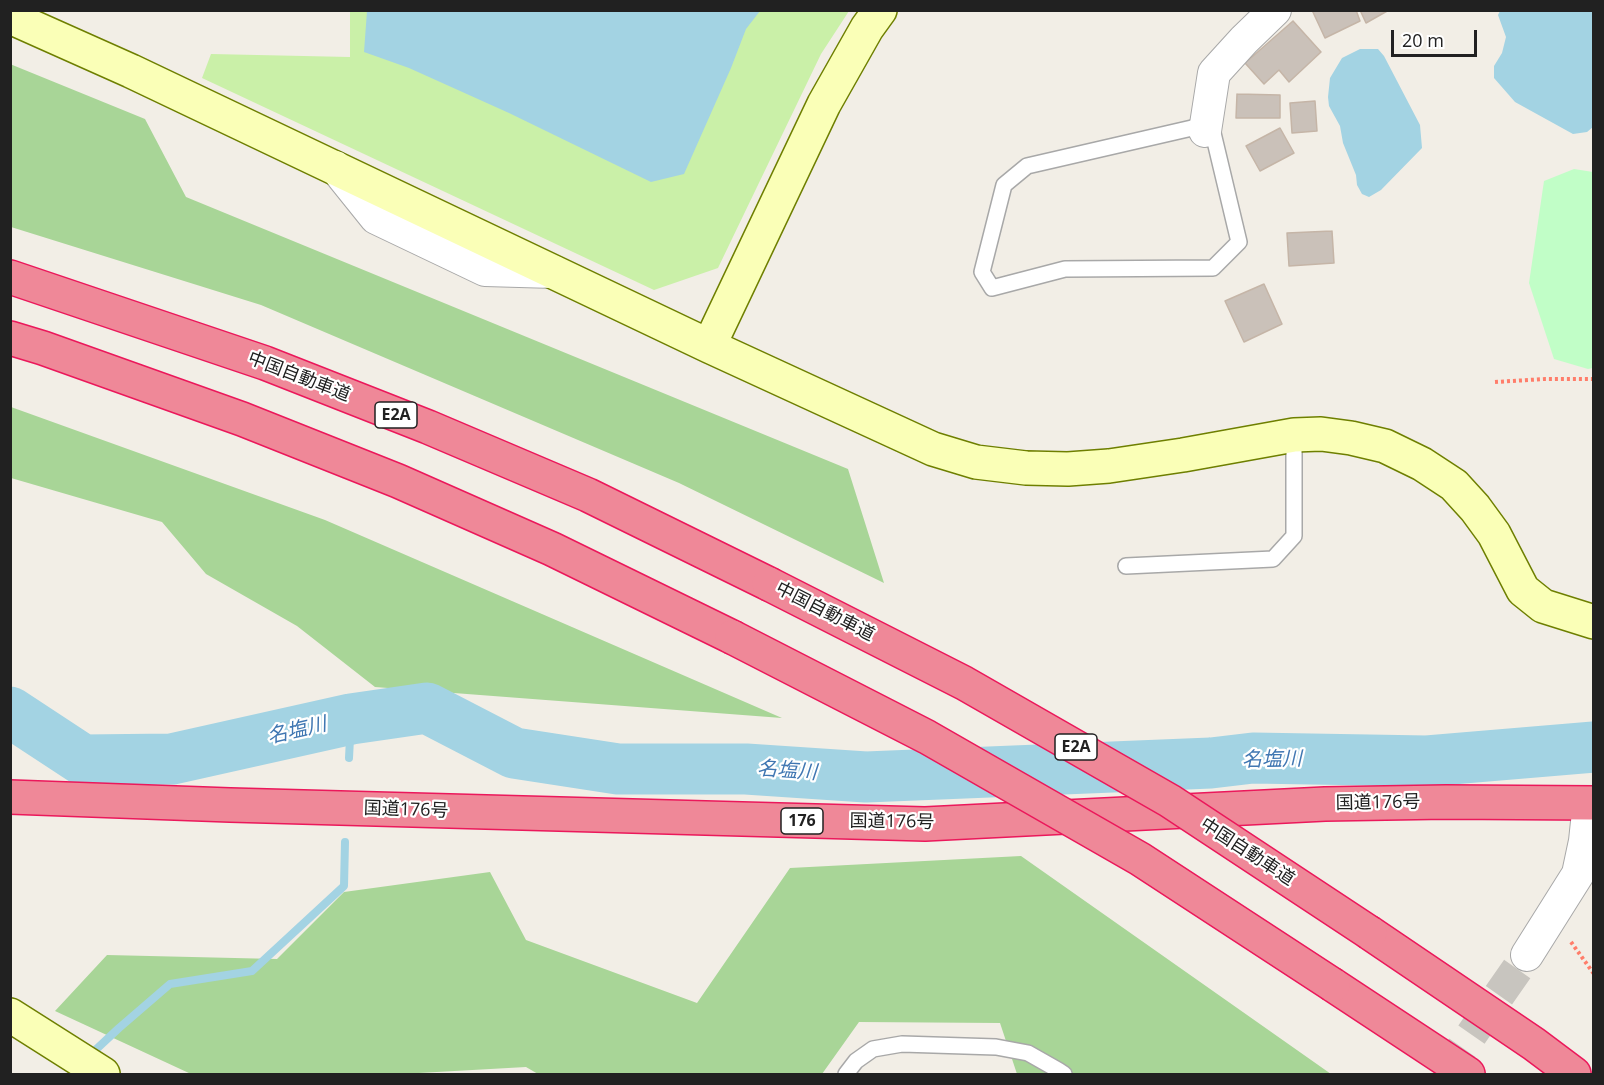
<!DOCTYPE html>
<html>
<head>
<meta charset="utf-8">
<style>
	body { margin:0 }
	#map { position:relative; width:1604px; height:1085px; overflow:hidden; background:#f2eee6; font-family:"Open Sans",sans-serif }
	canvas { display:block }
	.frame { position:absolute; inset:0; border:12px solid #212121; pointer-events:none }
	.scale { position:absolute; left:1391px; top:30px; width:86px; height:27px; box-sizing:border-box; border:3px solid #212121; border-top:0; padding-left:8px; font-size:18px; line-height:21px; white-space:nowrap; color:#212121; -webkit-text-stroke:4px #fff; paint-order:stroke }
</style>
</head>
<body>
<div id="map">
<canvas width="1604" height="1085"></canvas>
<div class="frame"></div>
<div class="scale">20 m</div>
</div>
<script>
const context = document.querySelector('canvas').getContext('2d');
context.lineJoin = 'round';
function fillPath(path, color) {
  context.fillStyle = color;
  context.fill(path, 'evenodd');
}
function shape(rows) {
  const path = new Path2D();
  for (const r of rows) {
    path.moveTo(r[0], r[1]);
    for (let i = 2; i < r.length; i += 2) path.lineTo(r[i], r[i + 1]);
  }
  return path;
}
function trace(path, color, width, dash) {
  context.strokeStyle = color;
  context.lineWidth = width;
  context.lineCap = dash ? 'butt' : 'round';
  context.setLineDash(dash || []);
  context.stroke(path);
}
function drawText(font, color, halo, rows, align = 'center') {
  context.font = font + ' "Open Sans","Noto Sans JP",sans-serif';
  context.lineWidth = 4.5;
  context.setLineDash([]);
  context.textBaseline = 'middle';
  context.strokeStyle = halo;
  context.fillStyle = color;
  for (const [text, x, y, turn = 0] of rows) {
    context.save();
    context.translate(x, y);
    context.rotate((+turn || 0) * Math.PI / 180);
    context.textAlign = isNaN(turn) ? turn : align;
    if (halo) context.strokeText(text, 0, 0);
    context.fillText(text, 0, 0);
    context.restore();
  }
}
fillPath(shape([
	[350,11,849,11,821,54,718,268,654,290,202,78,211,54,350,57]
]), '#caf0a8');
fillPath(shape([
	[10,64,145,119,186,197,848,469,884,583,679,483,261,305,11,227],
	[11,407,325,520,782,718,375,687,297,626,206,574,162,522,11,478],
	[1021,856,1331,1074,1017,1074,1000,1023,859,1022,822,1074,538,1074,526,1067,401,1074,191,1074,55,1011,107,955,277,959,344,892,490,872,526,940,697,1003,790,868]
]), '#a8d597');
fillPath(shape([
	[1574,169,1593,172,1593,368,1588,369,1554,359,1529,283,1544,181]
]), '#c1fec7');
fillPath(shape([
	[367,11,367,10,760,11,746,29,731,68,684,174,651,182,509,113,409,68,364,52],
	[1500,11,1593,11,1593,127,1587,132,1573,134,1515,102,1494,78,1494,66,1502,53,1506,37,1498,15],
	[1360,49,1378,49,1384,56,1420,125,1422,148,1381,190,1369,197,1362,194,1357,185,1356,175,1343,143,1340,126,1329,106,1328,97,1330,78,1342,58]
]), '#a3d3e3');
trace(shape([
	[349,758,351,719],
	[89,1056,119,1028,170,984,252,971,344,886,345,842]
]), '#a3d3e3', 8);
trace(shape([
	[10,712,83,760,172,759,351,719,427,708,514,753,618,769,746,769,866,777,1211,763,1253,758,1427,761,1594,747]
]), '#a3d3e3', 51);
const building = shape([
	[1312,10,1356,10,1360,21,1325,38,1312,10],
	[1360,10,1389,10,1366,23,1360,10],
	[1293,21,1321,52,1289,82,1279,70,1264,84,1245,63,1293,21],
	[1237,94,1280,95,1280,118,1236,118,1237,94],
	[1315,101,1317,131,1292,133,1290,103,1315,101],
	[1280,128,1294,153,1260,171,1246,146,1280,128],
	[1332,231,1334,263,1289,266,1287,233,1332,231],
	[1264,284,1282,324,1244,342,1225,301,1264,284]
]);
fillPath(building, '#cac1b9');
trace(building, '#c5b5a7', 1.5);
trace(shape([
	[1444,1074,1527,955]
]), '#c8c5bf', 32, [32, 16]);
const lane = shape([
	[1192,128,1213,133,1239,242,1213,268,1065,269,992,288,982,272,1004,185,1027,166,1192,128],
	[1126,566,1273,559,1294,536,1294,435],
	[846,1074,856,1061,873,1049,902,1044,996,1047,1028,1053,1058,1070,1064,1074]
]);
const street = shape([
	[1205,131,1214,73,1244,40,1275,10],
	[335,167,376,218,485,270,554,272],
	[1527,955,1578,874,1585,841,1589,803]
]);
const secondary = shape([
	[10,17,131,71,709,346,933,449,976,462,1026,468,1068,469,1109,466,1183,455,1294,435,1321,434,1351,438,1385,446,1422,464,1454,485,1475,508,1494,534,1523,590,1543,606,1594,622],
	[709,346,824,104,867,28,880,10],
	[10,1015,103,1074]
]);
const highway = shape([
	[10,277,265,363,428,427,588,495,769,584],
	[10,338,43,348,242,419,398,481,552,549,732,637],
	[10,797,230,805,925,824,1325,804,1446,802,1594,803],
	[1370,933,1534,1044,1574,1074],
	[1333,985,1468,1074]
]);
trace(lane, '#a8a8a8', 18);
trace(street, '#a8a8a8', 34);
trace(secondary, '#6e7f00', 36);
trace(highway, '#eb185b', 36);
trace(shape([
	[1495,382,1545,379,1594,379],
	[1571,942,1594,974]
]), '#ff7d6a', 4, [3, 3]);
trace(lane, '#fff', 15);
trace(street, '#fff', 32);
trace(secondary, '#faffb7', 33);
trace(highway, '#ef8898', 33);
const highwayBridge = shape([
	[769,584,964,683,1170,801,1370,933],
	[732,637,927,737,1140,859,1333,985]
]);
trace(highwayBridge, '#eb185b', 36, []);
trace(highwayBridge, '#ef8898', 33);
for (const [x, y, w] of [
	[396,415,42],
	[1076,747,42],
	[802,821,42]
]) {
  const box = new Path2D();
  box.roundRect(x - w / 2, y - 13, w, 26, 4.5);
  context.fillStyle = '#fff';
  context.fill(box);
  trace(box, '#212121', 1.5);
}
drawText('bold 16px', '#212121', null, [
	["E2A",396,415],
	["E2A",1076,747],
	["176",802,821]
]);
drawText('18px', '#212121', '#fff', [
	["中国自動車道",299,377,21],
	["中国自動車道",825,612,27],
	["国道176号",1378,803,-1],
	["国道176号",406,810,2],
	["国道176号",892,822,1],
	["中国自動車道",1247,852,33]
]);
drawText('italic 20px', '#4077b2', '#fff', [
	["名塩川",297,731,-13],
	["名塩川",1272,760,-1],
	["名塩川",787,771,4]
]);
</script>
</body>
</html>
